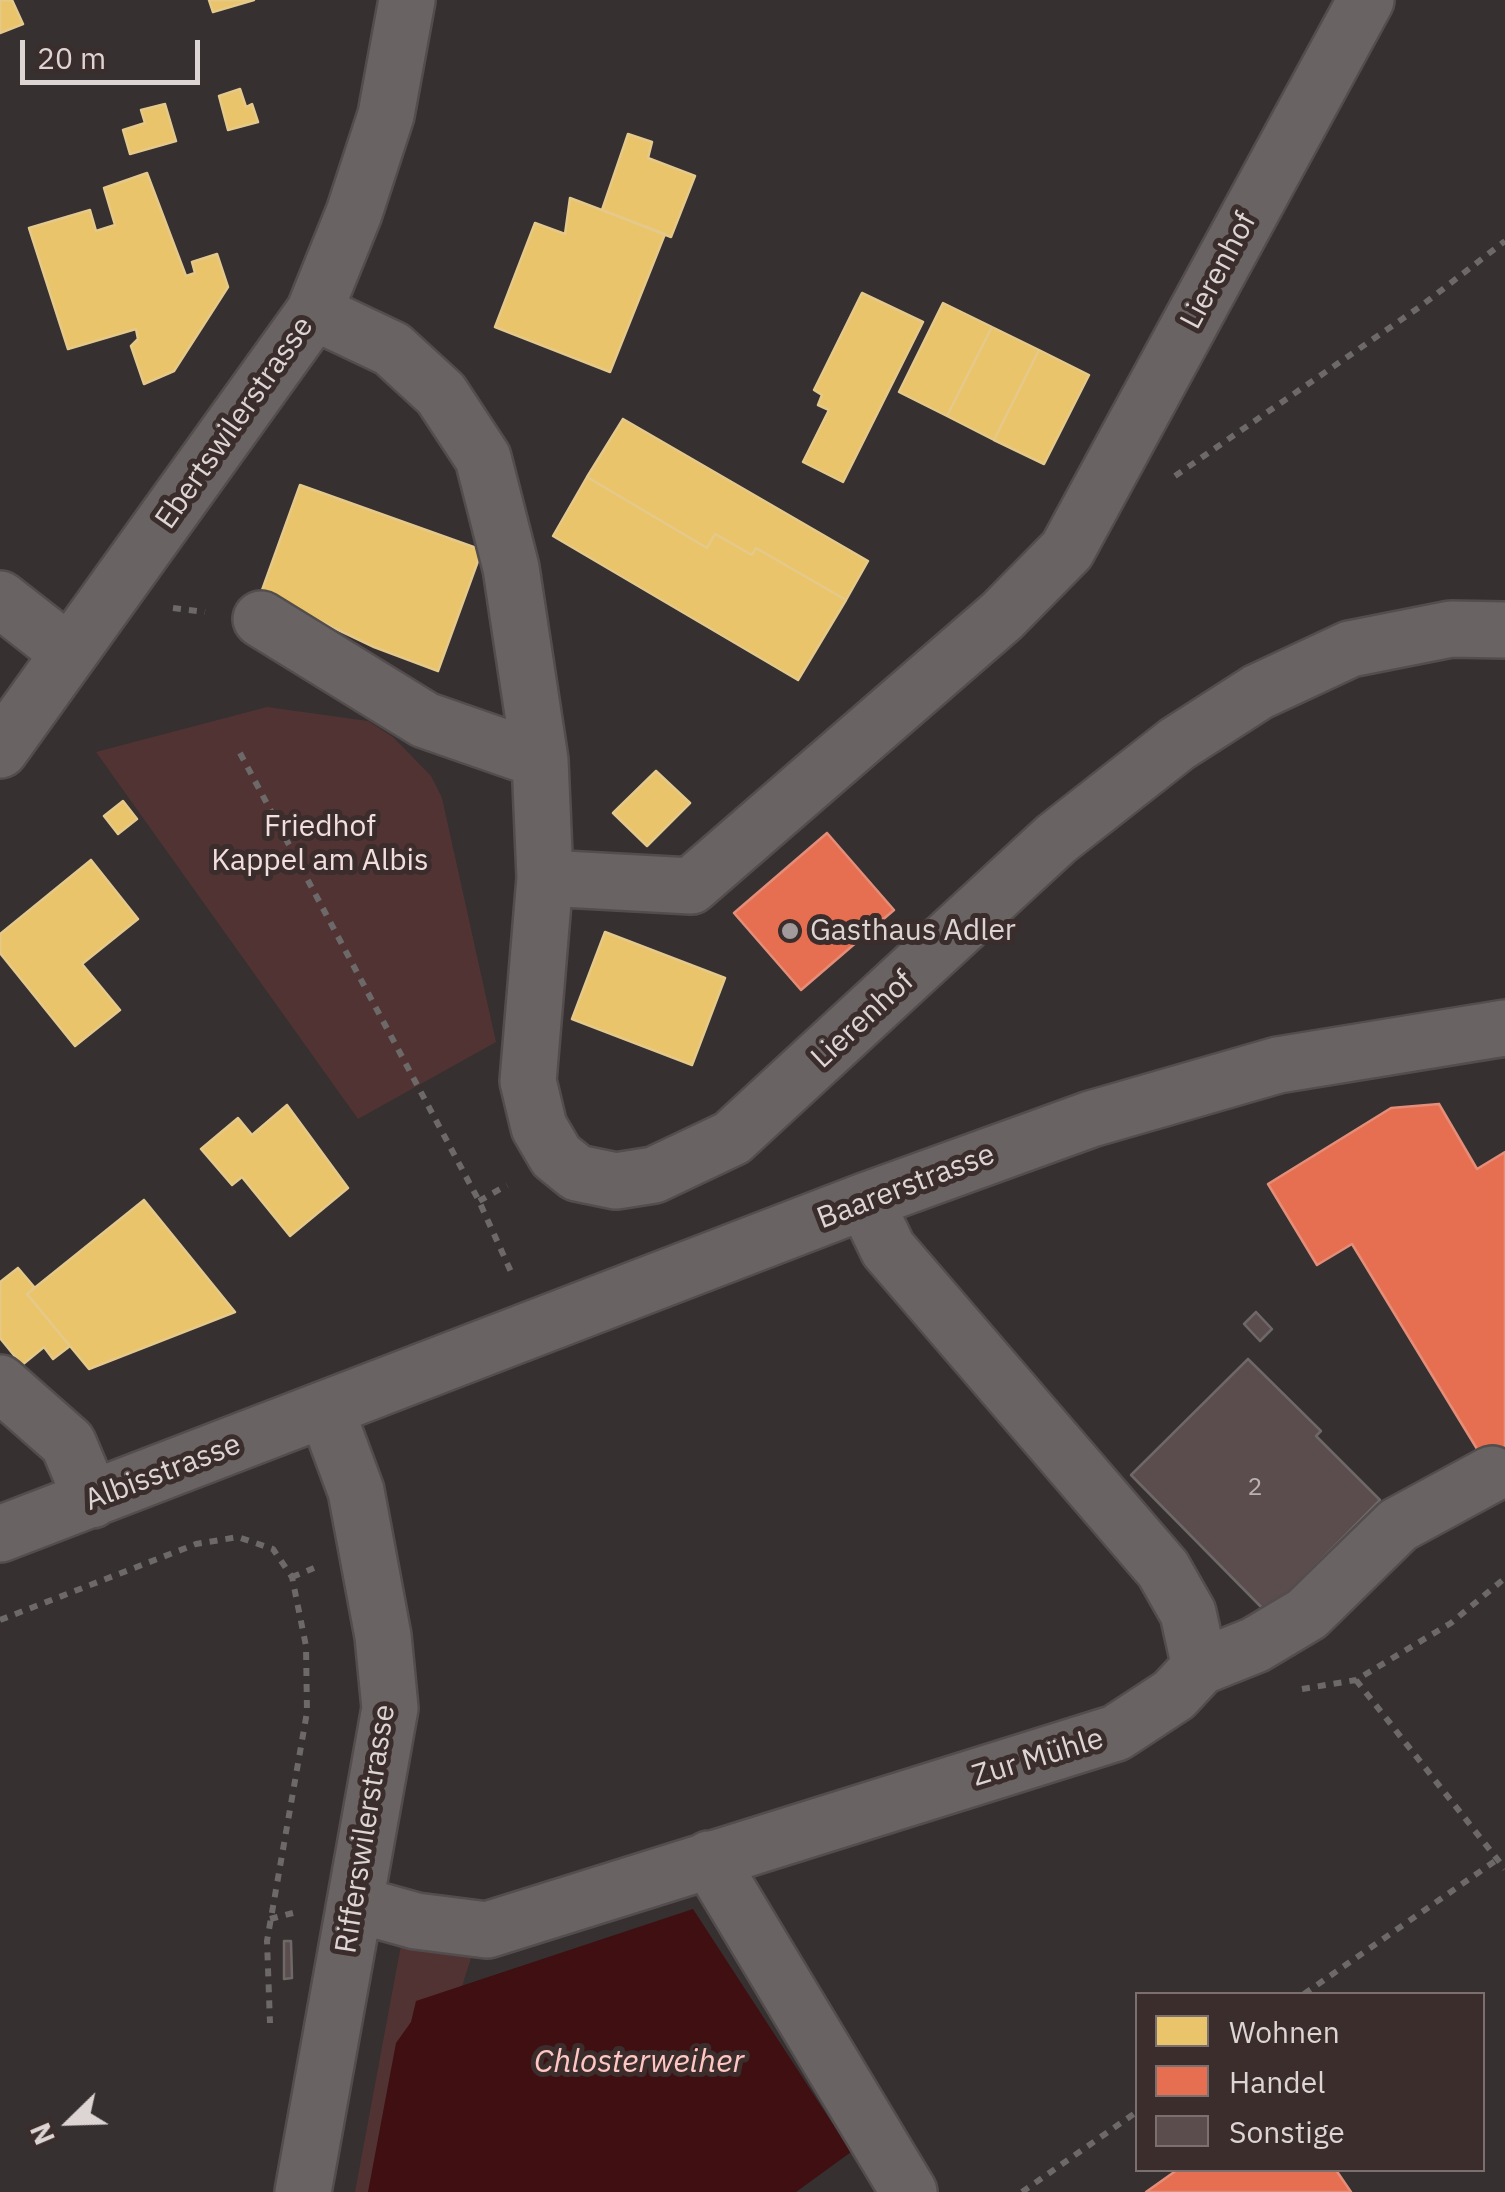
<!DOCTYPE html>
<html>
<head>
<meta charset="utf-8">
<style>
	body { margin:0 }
	#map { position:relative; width:1505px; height:2192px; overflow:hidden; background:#363030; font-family:"IBM Plex Sans",sans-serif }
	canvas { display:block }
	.legend { position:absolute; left:1135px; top:1992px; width:350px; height:180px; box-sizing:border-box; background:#3a2d2c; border:2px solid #7b706f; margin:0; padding:12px 18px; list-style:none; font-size:30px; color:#ddd4d4 }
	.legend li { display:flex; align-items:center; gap:20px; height:50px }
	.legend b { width:50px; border:2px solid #7b706f }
	.north { position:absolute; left:20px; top:2072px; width:100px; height:100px; -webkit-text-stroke:8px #3a2d2c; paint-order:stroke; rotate:247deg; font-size:28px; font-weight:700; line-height:40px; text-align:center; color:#ddd4d4 }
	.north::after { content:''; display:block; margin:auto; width:35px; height:45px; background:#ddd4d4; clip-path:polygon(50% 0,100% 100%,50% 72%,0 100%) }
	.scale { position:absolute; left:20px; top:40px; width:180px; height:45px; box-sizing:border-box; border:5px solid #ddd4d4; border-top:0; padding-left:12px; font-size:30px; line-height:35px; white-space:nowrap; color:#ddd4d4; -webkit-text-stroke:8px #3a2d2c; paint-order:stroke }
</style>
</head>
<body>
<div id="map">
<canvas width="1505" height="2192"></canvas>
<ul class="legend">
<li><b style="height:28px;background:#e9c46a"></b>Wohnen</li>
<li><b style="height:28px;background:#e76f51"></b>Handel</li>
<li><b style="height:28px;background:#5b4d4d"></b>Sonstige</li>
</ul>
<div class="north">N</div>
<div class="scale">20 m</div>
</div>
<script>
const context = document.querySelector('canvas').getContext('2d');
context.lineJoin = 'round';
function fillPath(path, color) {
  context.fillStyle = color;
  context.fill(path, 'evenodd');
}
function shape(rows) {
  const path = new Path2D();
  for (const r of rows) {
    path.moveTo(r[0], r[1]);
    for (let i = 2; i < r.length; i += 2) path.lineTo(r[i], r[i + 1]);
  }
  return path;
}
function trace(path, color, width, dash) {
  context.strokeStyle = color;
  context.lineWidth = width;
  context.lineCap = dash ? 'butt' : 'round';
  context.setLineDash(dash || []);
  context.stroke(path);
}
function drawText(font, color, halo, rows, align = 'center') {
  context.font = font + ' "IBM Plex Sans",sans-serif';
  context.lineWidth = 10;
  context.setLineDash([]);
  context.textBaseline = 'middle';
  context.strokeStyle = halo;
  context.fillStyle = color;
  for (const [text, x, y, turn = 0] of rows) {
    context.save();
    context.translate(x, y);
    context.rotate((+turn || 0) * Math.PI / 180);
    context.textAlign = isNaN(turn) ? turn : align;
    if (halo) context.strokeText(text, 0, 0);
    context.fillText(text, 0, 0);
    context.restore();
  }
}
fillPath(shape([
	[267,707,368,721,393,737,431,776,442,798,496,1042,358,1119,96,752],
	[402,1940,472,1955,396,2192,355,2192]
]), '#523333');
fillPath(shape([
	[693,1909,851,2152,796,2192,368,2192,396,2043,411,2022,416,2001]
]), '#3f0f12');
const homes = shape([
	[0,0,12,0,23,24,0,33,0,0],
	[209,0,254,0,213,12,209,0],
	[240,89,246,107,252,104,258,122,228,130,219,96,240,89],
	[165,104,176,141,130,154,123,130,145,123,141,110,165,104],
	[628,134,652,142,648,158,695,176,671,237,602,210,628,134],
	[147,173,186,276,195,273,192,262,217,254,228,287,174,371,144,384,131,346,138,339,136,329,68,349,29,228,90,210,96,231,115,225,104,188,147,173],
	[570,198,665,234,610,372,495,327,535,223,565,234,570,198],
	[862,293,923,322,843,482,803,462,829,410,818,405,822,395,814,390,862,293],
	[943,303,992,327,947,416,899,392,943,303],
	[992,327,1039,350,994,440,947,416,992,327],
	[1039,350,1089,375,1044,464,994,440,1039,350],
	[623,419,868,561,846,600,756,548,752,555,715,534,707,548,587,477,623,419],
	[587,477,707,548,715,534,752,555,756,548,846,600,798,680,553,536,587,477],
	[300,485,482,550,438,671,374,647,261,593,300,485],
	[656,771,690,803,647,846,613,813,656,771],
	[123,801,137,819,118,834,104,816,123,801],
	[91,860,138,919,82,964,120,1010,75,1046,0,953,0,934,91,860],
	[605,932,725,978,692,1065,572,1019,605,932],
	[287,1105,348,1188,290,1236,242,1177,232,1185,201,1149,238,1118,252,1135,287,1105],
	[144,1200,235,1312,89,1369,27,1294,144,1200],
	[18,1268,35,1288,27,1294,70,1346,53,1359,44,1347,22,1365,0,1338,0,1282,18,1268]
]);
fillPath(homes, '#e9c46a');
trace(homes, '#e5c98a', 2.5);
const shops = shape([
	[827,833,894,910,801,990,734,913,827,833],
	[1439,1104,1477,1169,1505,1152,1505,1449,1485,1462,1352,1244,1317,1265,1268,1184,1391,1108,1439,1104],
	[1177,2170,1336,2170,1351,2192,1146,2192,1177,2170]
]);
fillPath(shops, '#e76f51');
trace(shops, '#e48d78', 2.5);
const building = shape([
	[1256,1312,1272,1329,1260,1341,1244,1324,1256,1312],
	[1248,1359,1321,1431,1316,1436,1380,1500,1268,1614,1131,1475,1248,1359],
	[284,1941,291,1941,292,1978,284,1979,284,1941]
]);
fillPath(building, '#5b4d4d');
trace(building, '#6e6868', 2.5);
const minor = shape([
	[314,312,392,349,441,394,483,458,511,568,540,760,545,878,528,1081,539,1127,556,1156,577,1173,616,1181,654,1175,732,1138,1056,839,1177,744,1258,692,1350,649,1451,629,1505,630],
	[0,599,69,653],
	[261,619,425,720,540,760],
	[0,750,314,312,354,213,386,115,407,0],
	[545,878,691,886,1002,616,1067,550,1366,0],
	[865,1201,888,1249,1163,1569,1188,1613,1200,1667],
	[0,1383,68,1443,92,1500],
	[0,1534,865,1201,1091,1119,1278,1065,1505,1028],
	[709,1859,909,2192],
	[355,1904,416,1921,487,1930,1116,1733,1174,1695,1200,1667,1255,1645,1307,1614,1398,1525,1492,1474],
	[303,2192,390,1708,383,1636,356,1491,326,1410]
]);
trace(minor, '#534d4d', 60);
trace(shape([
	[1175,476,1421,306,1505,241],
	[173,608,205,612],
	[240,753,479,1201,512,1274],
	[479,1201,507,1185],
	[292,1577,314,1568],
	[0,1620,196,1544,238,1537,273,1549,292,1577,306,1646,307,1712,267,1941,270,2023],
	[1356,1680,1505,1869],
	[1302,1689,1356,1680,1451,1623,1505,1578],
	[270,1919,293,1913],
	[1304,1994,1498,1859],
	[1022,2192,1138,2111]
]), '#6d6969', 6, [8, 8]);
trace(minor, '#696463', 55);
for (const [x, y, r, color] of [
	[790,931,10,"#a39b9b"]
]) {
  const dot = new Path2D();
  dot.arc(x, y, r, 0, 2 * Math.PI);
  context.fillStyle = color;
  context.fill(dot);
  trace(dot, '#3a2d2c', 4);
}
drawText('25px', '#bcb2b2', null, [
	["2",1255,1488]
]);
drawText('30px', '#ddd4d4', '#3a2d2c', [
	["Lierenhof",1219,271,-62],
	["Ebertswilerstrasse",235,423,-55],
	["Lierenhof",863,1020,-43],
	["Baarerstrasse",906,1187,-21],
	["Albisstrasse",163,1473,-21],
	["Zur Mühle",1038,1758,-17],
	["Rifferswilerstrasse",366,1829,-81]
]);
drawText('30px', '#f2dedd', '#3a2d2c', [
	["Friedhof",320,827],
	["Kappel am Albis",320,861]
]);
drawText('30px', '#ddd4d4', '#3a2d2c', [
	["Gasthaus Adler",810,931]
], 'left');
drawText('italic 32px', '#ffc6c3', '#3a2d2c', [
	["Chlosterweiher",639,2063]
]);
</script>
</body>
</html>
